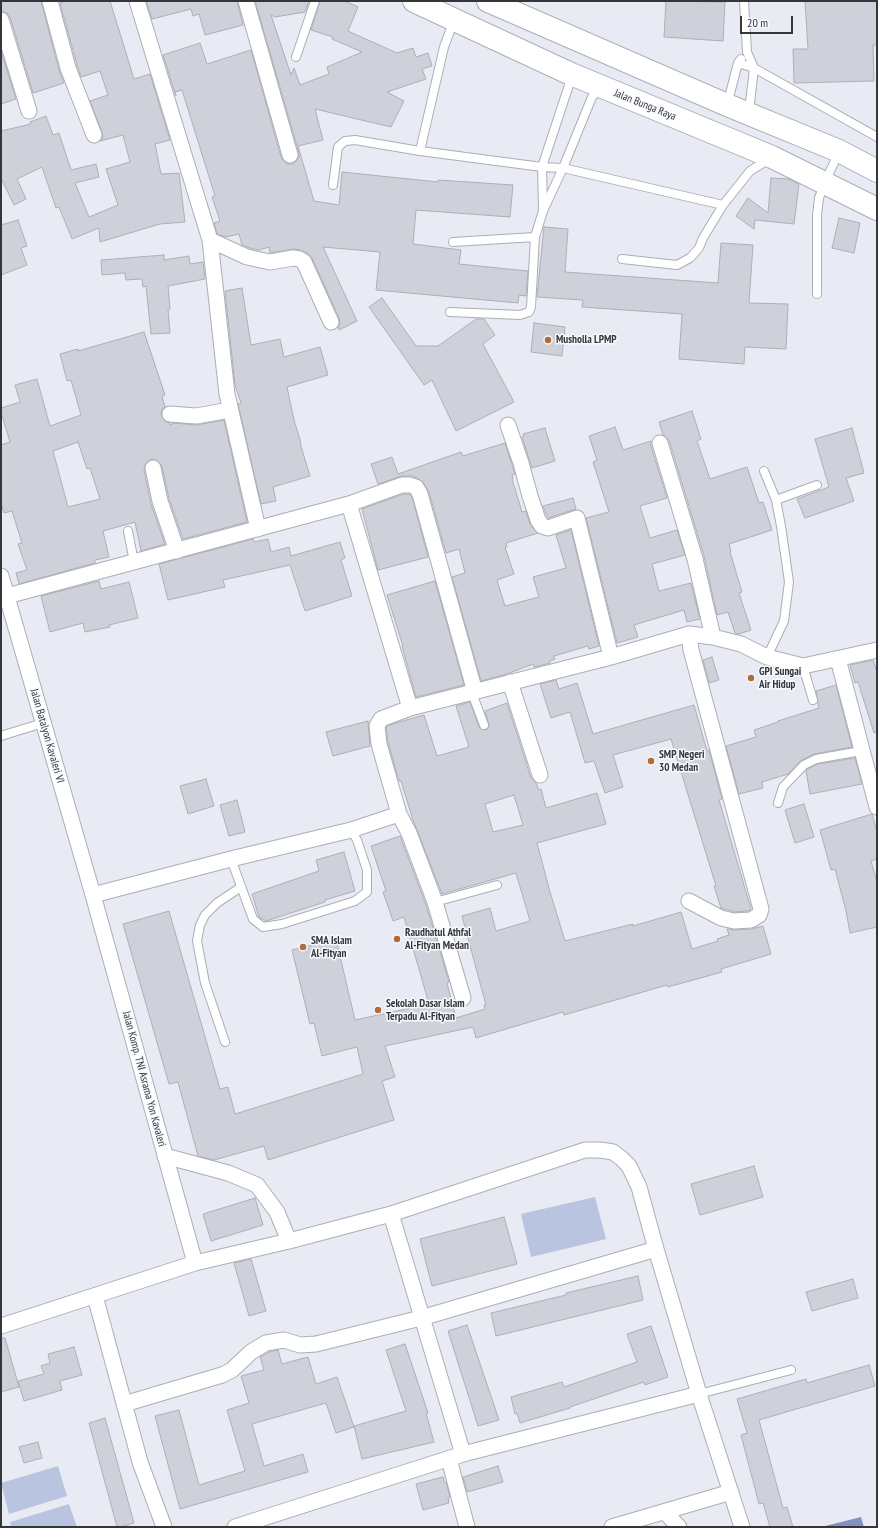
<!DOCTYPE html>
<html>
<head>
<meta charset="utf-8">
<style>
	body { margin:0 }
	#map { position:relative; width:878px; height:1528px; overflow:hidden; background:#e8ebf4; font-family:"PT Sans Narrow",sans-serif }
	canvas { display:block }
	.frame { position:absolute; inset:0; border:2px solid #353639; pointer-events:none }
	.scale { position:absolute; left:740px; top:16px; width:53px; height:18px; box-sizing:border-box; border:2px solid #353639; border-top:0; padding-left:5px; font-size:12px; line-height:14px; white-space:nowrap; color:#353639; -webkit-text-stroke:3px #f6f9fe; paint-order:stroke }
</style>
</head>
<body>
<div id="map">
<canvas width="878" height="1528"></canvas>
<div class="frame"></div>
<div class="scale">20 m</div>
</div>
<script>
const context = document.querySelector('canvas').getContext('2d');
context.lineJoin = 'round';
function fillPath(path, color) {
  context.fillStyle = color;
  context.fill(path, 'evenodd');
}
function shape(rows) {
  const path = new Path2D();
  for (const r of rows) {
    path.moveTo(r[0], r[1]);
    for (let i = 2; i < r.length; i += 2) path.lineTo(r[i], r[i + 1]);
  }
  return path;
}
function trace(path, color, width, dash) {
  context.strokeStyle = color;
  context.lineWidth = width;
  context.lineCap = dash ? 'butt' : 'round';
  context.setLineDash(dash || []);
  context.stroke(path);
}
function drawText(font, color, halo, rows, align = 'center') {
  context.font = font + ' "PT Sans Narrow",sans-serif';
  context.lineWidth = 3;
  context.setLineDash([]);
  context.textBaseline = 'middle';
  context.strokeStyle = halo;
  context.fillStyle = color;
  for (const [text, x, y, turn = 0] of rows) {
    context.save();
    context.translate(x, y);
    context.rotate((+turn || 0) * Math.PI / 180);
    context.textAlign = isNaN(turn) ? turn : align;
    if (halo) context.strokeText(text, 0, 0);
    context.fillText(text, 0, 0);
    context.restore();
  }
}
fillPath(shape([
	[595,1197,606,1239,531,1257,521,1214],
	[58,1466,67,1496,9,1514,1,1483],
	[69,1504,77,1527,11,1527,10,1522]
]), '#b9c4e1');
fillPath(shape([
	[861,1517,864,1527,821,1527]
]), '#8192c0');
const building = shape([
	[1,1,41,1,59,70,64,83,33,93,10,17,7,13,1,11,1,1],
	[66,1,110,1,134,79,150,74,170,140,155,144,161,174,179,173,185,222,160,224,100,242,99,228,72,239,59,207,56,208,42,167,17,179,26,199,14,205,1,178,1,131,31,124,30,122,46,116,53,135,59,133,71,170,96,164,99,177,75,183,89,217,118,205,106,169,130,162,123,135,100,141,103,137,102,132,90,101,108,95,100,71,81,77,77,65,60,3,66,1],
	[146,1,237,1,243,25,205,35,199,14,193,16,191,9,152,19,146,1],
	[255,1,309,1,305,12,275,17,271,15,291,75,294,68,300,85,329,74,327,67,362,52,332,39,333,37,311,30,320,1,345,1,358,7,348,31,397,53,413,48,416,57,428,53,432,66,422,69,426,79,387,92,404,101,391,127,315,109,323,140,298,146,314,201,339,205,342,172,438,182,438,180,513,185,510,217,416,210,413,244,461,250,459,264,528,271,526,296,519,295,518,303,376,290,380,252,323,247,357,321,339,330,338,328,340,323,339,318,312,258,309,254,301,250,294,249,270,253,269,247,259,250,250,248,242,245,239,234,226,237,217,234,214,223,220,221,212,197,215,196,182,90,175,92,176,96,163,55,200,43,207,64,251,50,281,157,284,161,287,164,293,164,299,158,299,153,255,1],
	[666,1,725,2,723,41,664,37,666,1],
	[805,1,877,1,877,45,873,45,874,81,794,83,793,49,808,49,805,1],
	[1,51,16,99,1,104,1,51],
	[771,178,789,179,799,184,794,224,755,220,754,229,736,216,748,198,768,213,771,178],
	[839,218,860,223,854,253,832,248,839,218],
	[18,220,27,246,21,248,27,265,1,275,1,225,18,220],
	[544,227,568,229,565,272,718,283,721,243,753,245,749,303,788,304,786,349,745,347,744,364,679,359,682,314,582,307,583,300,537,297,544,227],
	[164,255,164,260,189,256,190,264,203,262,205,279,168,286,170,309,168,309,170,333,151,334,146,286,143,287,142,279,126,280,125,273,102,275,101,260,164,255],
	[242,288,251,345,280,339,284,357,320,347,328,375,287,387,294,420,301,443,300,443,310,476,273,487,276,501,261,504,238,404,241,403,235,385,225,291,242,288],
	[382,298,416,346,438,346,476,319,484,319,495,335,483,344,514,402,456,431,432,380,424,385,369,307,382,298],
	[534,323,565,327,562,356,531,352,534,323],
	[144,332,165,395,162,396,165,407,162,409,161,414,165,421,170,423,170,425,174,423,196,425,224,420,247,522,183,539,169,499,162,466,156,460,151,459,145,465,144,470,151,504,165,544,141,551,135,522,103,531,109,557,95,560,95,563,19,584,16,573,27,570,18,544,22,543,12,511,4,513,1,503,1,445,10,442,1,412,1,408,20,402,15,385,37,379,50,426,81,415,71,380,67,381,60,354,78,349,78,351,144,332],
	[78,442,87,469,90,468,100,499,68,507,53,451,78,442],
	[692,411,701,439,697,441,710,479,747,467,759,503,763,502,772,530,729,544,731,551,730,552,742,592,739,593,751,630,739,634,735,633,728,612,717,615,704,556,669,440,663,435,659,422,692,411],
	[615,427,623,450,651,441,651,446,667,498,640,506,650,538,677,530,685,555,652,564,659,591,691,583,700,619,687,622,684,610,634,625,638,637,617,643,586,518,609,512,593,462,597,460,589,436,615,427],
	[545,428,555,461,532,468,522,437,524,436,523,434,545,428],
	[852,428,864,473,846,478,854,501,805,518,797,499,829,487,815,439,852,428],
	[505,443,515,474,512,475,513,479,512,479,522,512,526,511,530,525,538,533,506,543,507,547,505,547,514,574,497,580,505,606,539,597,533,577,566,568,556,535,571,530,599,646,589,649,588,646,554,656,555,659,550,661,550,663,534,667,533,664,507,674,481,681,452,577,465,573,459,549,446,553,429,492,423,482,413,476,402,476,378,484,371,464,392,457,398,474,461,452,463,456,505,443],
	[404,494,410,494,412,497,428,557,378,570,362,509,404,494],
	[573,498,576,509,548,518,543,506,573,498],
	[253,539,254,542,268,539,271,552,289,547,291,556,340,542,345,558,341,560,352,596,305,611,290,565,223,580,225,587,168,600,159,564,253,539],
	[99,581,101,589,129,582,138,618,109,625,110,627,85,632,83,623,50,632,41,596,99,581],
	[435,581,464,685,416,697,402,646,403,646,387,595,435,581],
	[712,657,719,680,709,683,703,660,712,657],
	[873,660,877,672,877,732,874,733,858,682,855,683,850,665,873,660],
	[556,680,559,689,577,683,593,734,694,705,707,751,709,750,722,799,719,800,751,909,748,911,735,912,721,908,714,886,716,886,671,739,613,755,623,787,605,793,594,761,585,763,570,712,551,718,540,684,556,680],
	[836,685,852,747,814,754,800,761,788,774,762,782,763,788,739,794,726,746,756,737,754,730,778,722,778,721,819,708,816,691,836,685],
	[470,702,479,727,483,730,488,729,489,726,485,711,507,703,531,778,536,783,539,790,541,789,546,808,597,793,606,824,537,843,550,892,565,941,633,924,633,926,681,912,692,949,718,941,717,939,729,935,727,929,734,930,752,929,763,926,771,954,721,969,722,972,668,987,667,985,564,1015,563,1012,476,1038,473,1027,385,1046,395,1077,382,1081,394,1120,268,1160,264,1146,214,1160,198,1156,178,1082,169,1084,123,924,169,911,220,1089,228,1087,235,1114,363,1074,357,1047,322,1056,314,1023,310,1024,292,950,336,939,355,1020,429,1004,404,917,393,921,383,892,386,891,371,846,400,836,426,905,449,982,447,983,456,1018,485,1009,484,1005,486,1005,462,916,490,908,496,931,530,921,516,873,442,894,417,830,413,820,401,781,399,781,388,742,386,728,387,726,399,722,424,715,437,756,469,747,456,706,470,702],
	[514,795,523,825,493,832,485,804,514,795],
	[368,721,370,746,333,756,326,732,368,721],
	[855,758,862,784,810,794,806,771,807,769,818,764,855,758],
	[206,779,214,806,188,814,180,786,206,779],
	[237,800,245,832,229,836,220,805,237,800],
	[804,804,814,837,795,843,785,810,804,804],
	[872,814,877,832,877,859,871,861,877,882,877,927,850,933,846,911,835,869,831,870,820,830,872,814],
	[344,852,355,891,325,900,325,902,266,921,259,917,252,894,319,871,316,860,344,852],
	[754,1166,763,1197,700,1215,691,1184,754,1166],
	[255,1198,263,1225,211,1241,203,1214,255,1198],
	[504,1217,517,1264,432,1286,420,1239,504,1217],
	[251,1259,266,1311,249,1316,234,1263,251,1259],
	[638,1276,643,1300,496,1336,491,1313,566,1295,566,1293,638,1276],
	[853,1279,858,1298,812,1311,806,1292,853,1279],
	[467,1325,499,1420,478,1426,448,1331,467,1325],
	[651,1326,668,1377,645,1385,644,1382,570,1407,570,1408,520,1423,517,1413,515,1414,511,1397,562,1382,564,1387,637,1362,627,1334,651,1326],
	[1,1338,5,1338,19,1387,1,1392,1,1338],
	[405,1344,428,1413,426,1413,434,1442,362,1459,354,1426,406,1411,386,1350,405,1344],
	[74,1347,82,1375,60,1381,62,1390,24,1401,18,1381,44,1374,41,1366,50,1363,48,1354,74,1347],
	[278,1350,282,1364,308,1357,316,1384,337,1377,354,1427,336,1433,326,1403,252,1424,264,1466,303,1454,308,1472,180,1509,155,1416,179,1410,199,1485,245,1471,227,1410,249,1403,241,1376,264,1370,260,1357,269,1352,278,1350],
	[869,1365,875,1386,759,1420,783,1508,787,1507,793,1527,770,1527,763,1503,759,1504,741,1435,747,1433,737,1399,806,1379,807,1383,869,1365],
	[105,1418,134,1523,120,1527,117,1527,89,1423,105,1418],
	[38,1442,42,1458,24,1463,19,1447,38,1442],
	[498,1466,503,1482,467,1492,463,1477,498,1466],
	[443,1477,444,1482,446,1482,450,1497,448,1498,449,1503,423,1510,416,1484,443,1477]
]);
fillPath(building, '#ced1da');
trace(building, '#acafb7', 1);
const lane = shape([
	[744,1,747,52,754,68,749,112],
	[296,57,315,1],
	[738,63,754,68,877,137],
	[727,105,738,63,741,59],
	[420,151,444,47,454,20],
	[333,185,338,147,345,141,355,140,420,151,542,167,563,168,723,205],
	[543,208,542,167,569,85,571,74],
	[453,242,535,237],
	[622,259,677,265,690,258,699,248,703,238,723,205,750,171,769,159],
	[817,294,817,215,819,198,824,184,839,152],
	[450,312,520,315,529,312,531,307,535,237,543,211,563,168,592,97,601,88],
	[764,471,776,500,781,526,789,582,784,621,767,657],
	[776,500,817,485],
	[128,531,134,562],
	[803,666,813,700],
	[472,693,484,725],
	[1,736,43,723],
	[778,803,783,787,804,765,816,759,861,751],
	[231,859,253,919,263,927,282,924,355,901,367,892,367,870,357,840,351,830],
	[435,902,497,885],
	[225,1042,205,983,197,941,200,925,205,915,217,903,241,887],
	[699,1394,791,1370]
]);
const street = shape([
	[50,1,68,68,94,135],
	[137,1,210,240,227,394,258,529],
	[246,1,290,155],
	[1,20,29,111],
	[210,240,247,257,270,262,293,258,299,259,304,262,331,322],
	[170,414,196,416,230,410],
	[508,425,521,463,530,496,538,520,542,526,548,528,577,518,611,657],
	[660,443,695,559,713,637],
	[153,468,160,501,177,551],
	[349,504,410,708],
	[1,576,93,895,195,1263],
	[7,596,349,504,402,485,410,485,416,487,420,494,475,692],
	[689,634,691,650,761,909,759,915,751,920,734,921,721,918,689,901],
	[838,659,877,807],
	[510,682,540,775],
	[399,814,409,833,435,902,463,998],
	[93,895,231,859,351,830,399,814,379,744,377,726,381,719,410,708,611,657,689,634,713,637,741,644,767,657,803,666,877,650],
	[165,1156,228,1173,257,1185,277,1212,289,1241],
	[391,1214,463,1454],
	[95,1296,140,1462,164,1527],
	[1,1326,195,1263,289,1241,391,1214,585,1150,600,1150,613,1152,621,1158,629,1166,639,1187,656,1249,699,1394,742,1527],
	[124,1404,222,1375,232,1370,251,1352,266,1343,284,1340,300,1345,316,1344,421,1318,656,1249],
	[449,1459,467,1527],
	[665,1512,679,1527],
	[235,1527,463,1454,699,1394],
	[612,1527,731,1492]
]);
const primary = shape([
	[414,1,571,74,772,157,877,209],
	[488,1,727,105,839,151,877,171]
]);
trace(lane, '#abaeb6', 10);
trace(street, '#abaeb6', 17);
trace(primary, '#abaeb6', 24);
trace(lane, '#fff', 8);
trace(street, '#fff', 15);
trace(primary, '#fff', 22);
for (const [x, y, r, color] of [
	[548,340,4,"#ae6d37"],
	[751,678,4,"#ae6d37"],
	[651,761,4,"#ae6d37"],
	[397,939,4,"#ae6d37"],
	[303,947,4,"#ae6d37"],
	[378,1010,4,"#ae6d37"]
]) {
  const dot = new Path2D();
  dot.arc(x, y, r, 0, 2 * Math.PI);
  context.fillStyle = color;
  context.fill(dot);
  trace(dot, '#f6f9fe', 1.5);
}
drawText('11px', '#353639', '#f6f9fe', [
	["Jalan Bunga Raya",645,105,22],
	["Jalan Batalyon Kavaleri VI",47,736,74],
	["Jalan Komp. TNI Asrama Yon Kavaleri",144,1079,75]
]);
drawText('bold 11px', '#353639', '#f6f9fe', [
	["Musholla LPMP",556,340],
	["GPI Sungai",759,672],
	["Air Hidup",759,685],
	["SMP Negeri",659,755],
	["30 Medan",659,768],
	["Raudhatul Athfal",405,933],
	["Al-Fityan Medan",405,946],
	["SMA Islam",311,941],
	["Al-Fityan",311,954],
	["Sekolah Dasar Islam",386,1004],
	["Terpadu Al-Fityan",386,1017]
], 'left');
</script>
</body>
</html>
